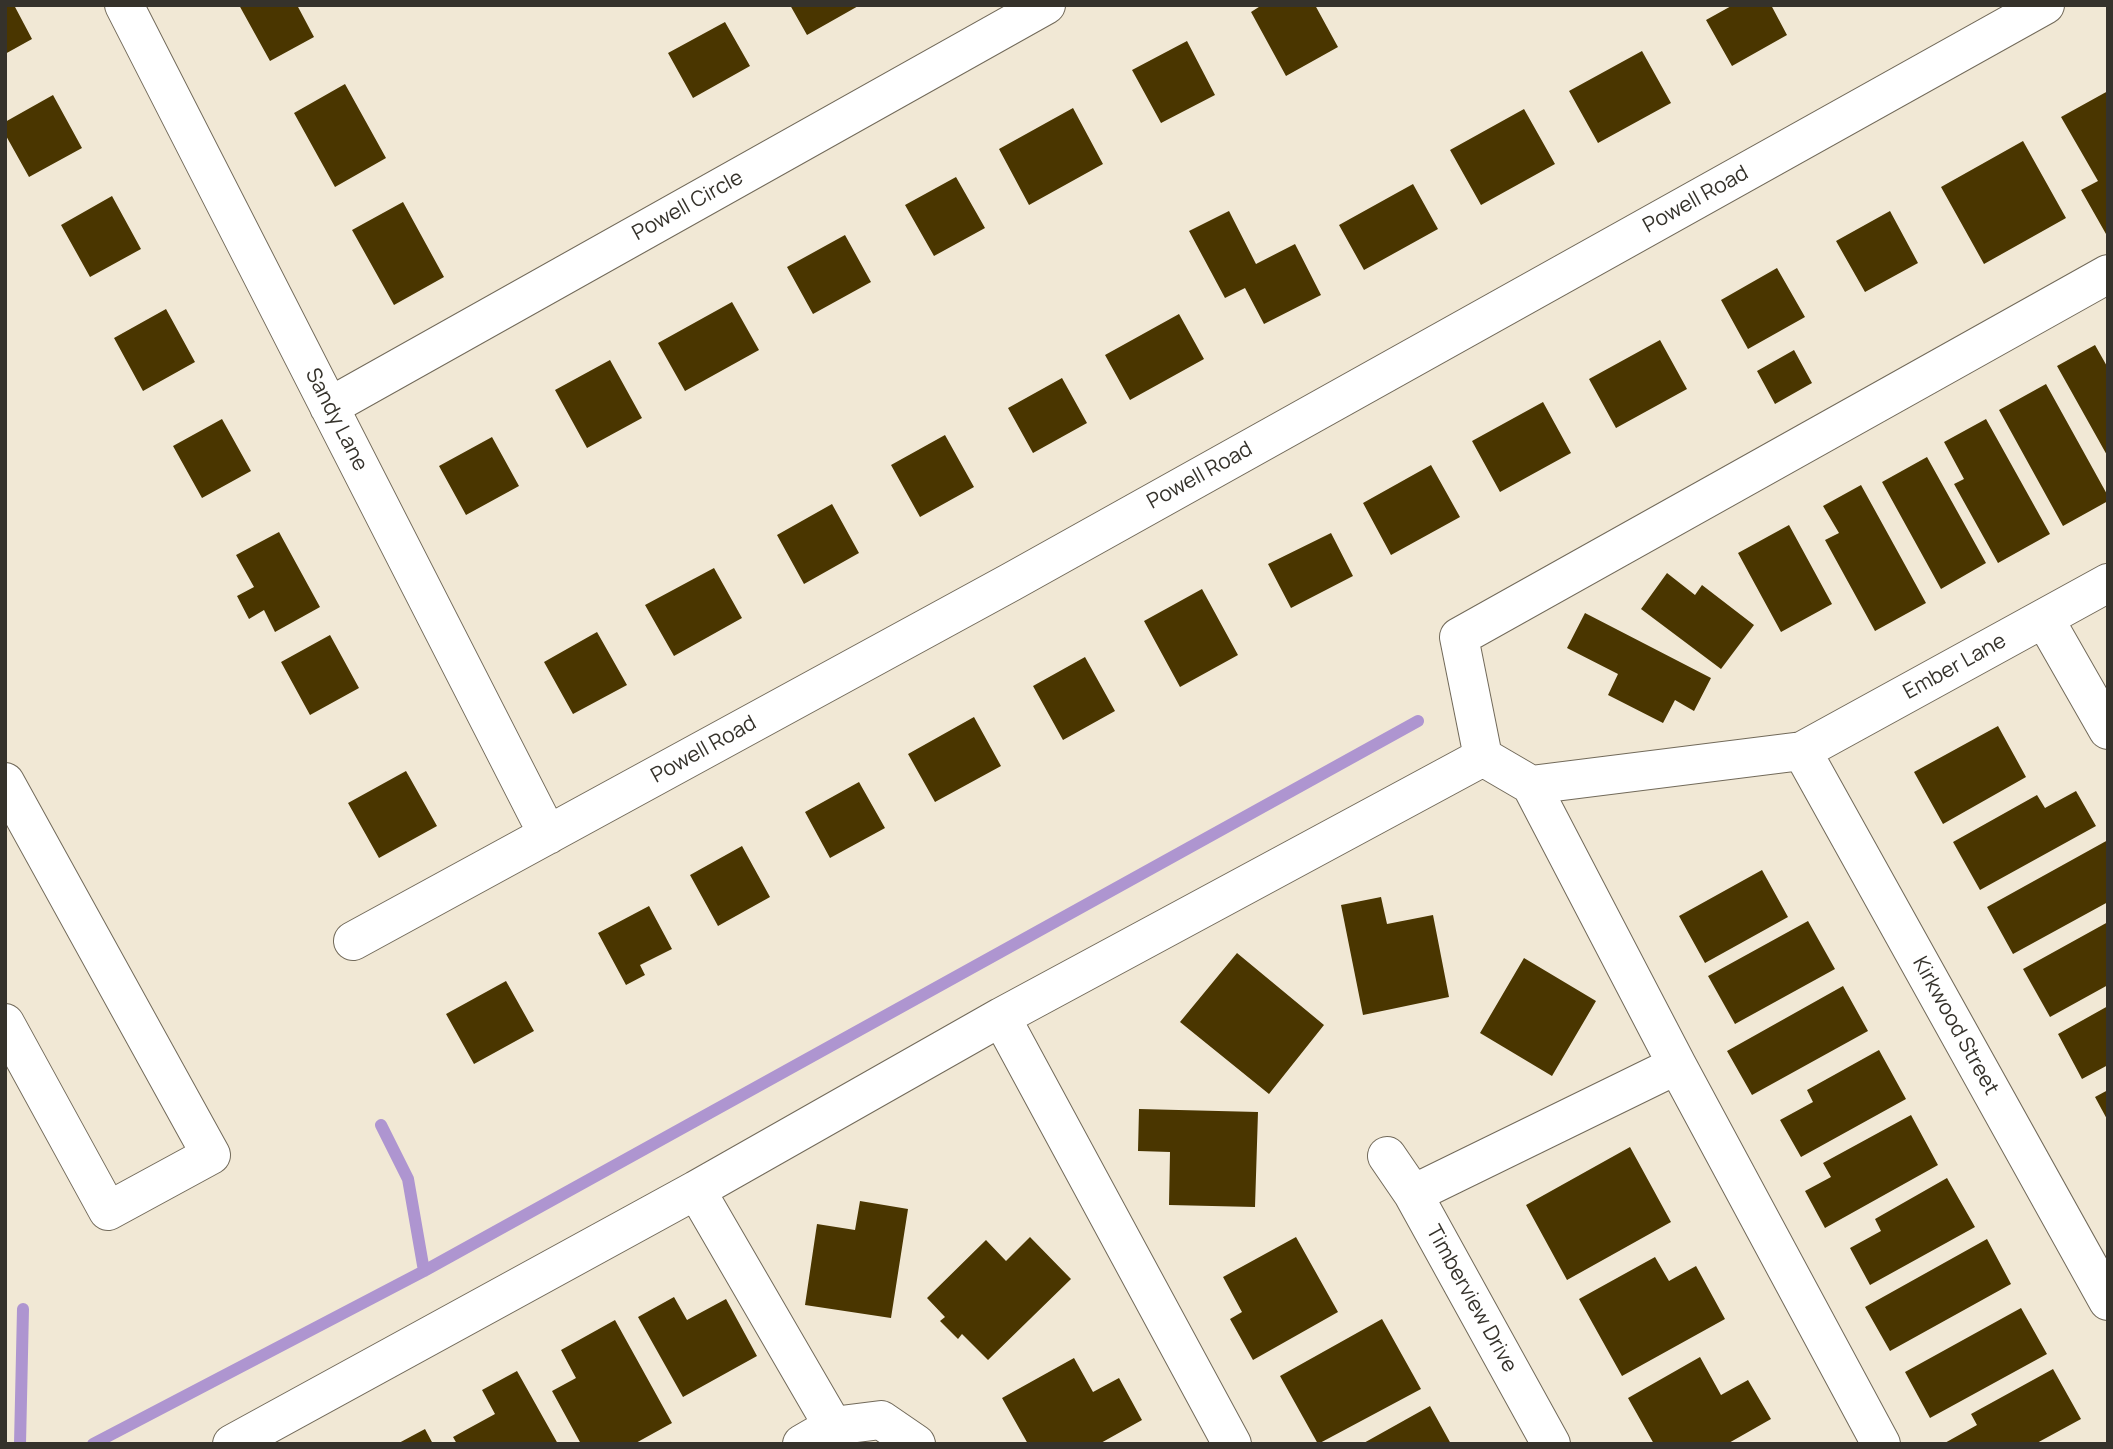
<!DOCTYPE html>
<html>
<head>
<meta charset="utf-8">
<style>
	body { margin:0 }
	#map { position:relative; width:2113px; height:1449px; overflow:hidden; background:#f1e8d5; font-family:Manrope,sans-serif }
	canvas { display:block }
	.frame { position:absolute; inset:0; border:7px solid #35322b; pointer-events:none }
</style>
</head>
<body>
<div id="map">
<canvas width="2113" height="1449"></canvas>
<div class="frame"></div>
</div>
<script>
const context = document.querySelector('canvas').getContext('2d');
context.lineJoin = 'round';
function shape(rows) {
  const path = new Path2D();
  for (const r of rows) {
    path.moveTo(r[0], r[1]);
    for (let i = 2; i < r.length; i += 2) path.lineTo(r[i], r[i + 1]);
  }
  return path;
}
function trace(path, color, width, dash) {
  context.strokeStyle = color;
  context.lineWidth = width;
  context.lineCap = dash ? 'butt' : 'round';
  context.setLineDash(dash || []);
  context.stroke(path);
}
function fillPath(path, color) {
  context.fillStyle = color;
  context.fill(path, 'evenodd');
}
function drawText(font, color, halo, rows, align = 'center') {
  context.font = font + ' Manrope,sans-serif';
  context.lineWidth = 7;
  context.setLineDash([]);
  context.textBaseline = 'middle';
  context.strokeStyle = halo;
  context.fillStyle = color;
  for (const [text, x, y, turn = 0] of rows) {
    context.save();
    context.translate(x, y);
    context.rotate((+turn || 0) * Math.PI / 180);
    context.textAlign = isNaN(turn) ? turn : align;
    if (halo) context.strokeText(text, 0, 0);
    context.fillText(text, 0, 0);
    context.restore();
  }
}
trace(shape([
	[381,1125,408,1179,424,1271],
	[20,1444,23,1309],
	[93,1444,424,1271,1418,721]
]), '#ae95d0', 12);
fillPath(shape([
	[5,5,14,5,32,39,5,54],
	[239,5,297,5,314,37,270,61],
	[790,5,860,5,807,35],
	[1262,5,1315,5,1338,47,1286,76,1251,12],
	[1733,5,1771,5,1787,35,1732,66,1706,20],
	[725,22,750,66,693,98,668,53],
	[1187,41,1215,95,1161,123,1132,70],
	[1642,51,1671,103,1598,143,1569,91],
	[345,84,386,158,335,187,294,113],
	[2108,91,2108,233,2106,234,2081,190,2098,181,2061,117],
	[53,95,82,148,29,177,5,134,5,122],
	[1073,108,1103,164,1029,205,999,149],
	[1524,109,1555,164,1481,205,1450,150],
	[2023,141,2066,218,1984,264,1941,187],
	[956,177,985,228,934,256,905,205],
	[1413,184,1438,229,1364,270,1339,225],
	[112,196,141,249,90,277,61,225],
	[403,202,444,277,394,305,352,230],
	[1229,211,1256,264,1295,244,1321,295,1264,324,1245,288,1225,298,1189,231],
	[1890,211,1918,263,1865,292,1836,241],
	[845,235,871,282,813,314,787,267],
	[1777,268,1805,317,1748,349,1721,300],
	[732,302,759,350,685,391,658,343],
	[166,309,195,362,143,391,114,338],
	[1179,314,1204,359,1130,400,1105,355],
	[1660,340,1687,389,1616,428,1589,379],
	[2095,345,2108,368,2108,457,2057,366],
	[1794,350,1812,383,1775,404,1757,371],
	[610,360,642,418,587,448,555,390],
	[1062,378,1087,423,1033,453,1008,408],
	[2046,384,2108,496,2108,501,2063,526,1999,410],
	[1543,402,1571,453,1500,492,1472,441],
	[222,419,251,471,202,498,173,446],
	[1986,419,2050,534,1998,563,1954,484,1964,479,1944,442],
	[945,435,974,487,920,517,891,465],
	[492,437,519,486,466,515,439,466],
	[1927,457,1986,563,1941,589,1882,482],
	[1431,465,1460,517,1391,555,1363,503],
	[1861,485,1926,603,1875,631,1825,540,1839,533,1823,506],
	[832,504,859,553,804,584,777,535],
	[1789,525,1832,604,1781,632,1738,553],
	[279,532,320,607,275,632,264,610,249,619,237,596,254,587,236,555],
	[1331,533,1353,576,1291,608,1268,564],
	[714,568,742,618,674,656,645,605],
	[1667,573,1695,595,1702,585,1754,625,1721,669,1641,609],
	[1202,589,1238,655,1180,687,1144,621],
	[1585,613,1711,678,1694,711,1675,700,1663,723,1608,695,1618,674,1567,648],
	[597,632,627,685,573,714,544,662],
	[330,635,359,688,310,715,281,662],
	[1085,657,1115,711,1063,740,1033,686],
	[974,717,1001,766,935,802,908,754],
	[1998,726,2026,777,1943,824,1914,772],
	[406,771,437,826,379,858,348,803],
	[859,782,885,828,830,858,805,812],
	[2076,791,2096,826,1980,890,1953,842,2037,795,2045,808],
	[2108,840,2108,902,2013,954,1987,907],
	[742,846,770,897,718,926,690,875],
	[1762,870,1788,917,1705,963,1679,916],
	[1381,897,1387,924,1433,915,1449,997,1363,1015,1341,905],
	[649,906,672,949,640,965,645,975,626,985,598,933],
	[1808,921,1835,969,1735,1024,1708,976],
	[2108,922,2108,985,2050,1017,2023,969],
	[1237,953,1324,1025,1269,1094,1180,1022],
	[1524,958,1596,1001,1552,1076,1480,1033],
	[506,981,534,1031,474,1064,446,1014],
	[1843,986,1868,1031,1752,1095,1727,1051],
	[2108,1006,2108,1065,2082,1079,2058,1034],
	[1879,1050,1906,1099,1801,1157,1780,1120,1813,1102,1807,1090],
	[2108,1090,2108,1121,2095,1097],
	[1139,1109,1258,1112,1255,1207,1169,1205,1170,1152,1138,1151],
	[1911,1115,1938,1165,1825,1228,1805,1191,1831,1177,1823,1163],
	[1630,1147,1671,1222,1567,1280,1526,1205],
	[1947,1178,1975,1227,1870,1285,1850,1248,1881,1231,1875,1219],
	[860,1201,908,1209,891,1318,805,1305,817,1224,855,1230],
	[1030,1237,1071,1279,988,1360,962,1334,958,1339,940,1321,945,1317,927,1298,986,1240,1006,1261],
	[1296,1237,1338,1312,1253,1360,1230,1319,1242,1312,1223,1277],
	[1987,1239,2011,1284,1890,1351,1865,1307],
	[1655,1257,1669,1281,1696,1266,1725,1319,1622,1376,1579,1299],
	[674,1297,687,1320,726,1299,757,1356,683,1397,638,1317],
	[2021,1308,2047,1354,1930,1418,1905,1372],
	[1382,1319,1421,1389,1318,1444,1280,1376],
	[615,1320,672,1423,634,1444,581,1444,552,1391,576,1378,561,1350],
	[1700,1357,1721,1395,1748,1380,1771,1419,1727,1444,1654,1444,1628,1398],
	[1074,1358,1093,1392,1119,1378,1142,1420,1099,1444,1028,1444,1002,1398],
	[2053,1369,2081,1419,2035,1444,1943,1444,1977,1425,1971,1414],
	[517,1371,558,1444,457,1444,453,1437,495,1414,482,1390],
	[1430,1406,1451,1444,1362,1444],
	[425,1429,433,1444,397,1444]
]), '#4a3600');
const minor = shape([
	[124,5,548,835],
	[329,407,1046,5],
	[2044,618,2108,730],
	[1802,751,2108,1301],
	[5,782,211,1155,108,1211,5,1023],
	[1531,785,1802,751,2108,583],
	[353,941,1011,582,2045,5],
	[1387,1156,1413,1194,1551,1444],
	[1413,1194,1677,1065],
	[833,1426,696,1190,1001,1017],
	[232,1444,696,1190],
	[802,1444,833,1426,881,1420,916,1444],
	[1232,1444,1001,1017,1483,757],
	[1881,1444,1677,1065,1531,785,1483,757,1459,637,2108,274]
]);
trace(minor, '#726a5a', 40);
trace(minor, '#fff', 38);
drawText('21px', '#35322b', '#fff', [
	["Powell Road",1696,200,-29],
	["Powell Circle",688,206,-29],
	["Sandy Lane",336,420,63],
	["Powell Road",1200,476,-29],
	["Ember Lane",1955,667,-29],
	["Powell Road",704,750,-29],
	["Kirkwood Street",1955,1026,61],
	["Timberview Drive",1471,1299,61]
]);
</script>
</body>
</html>
